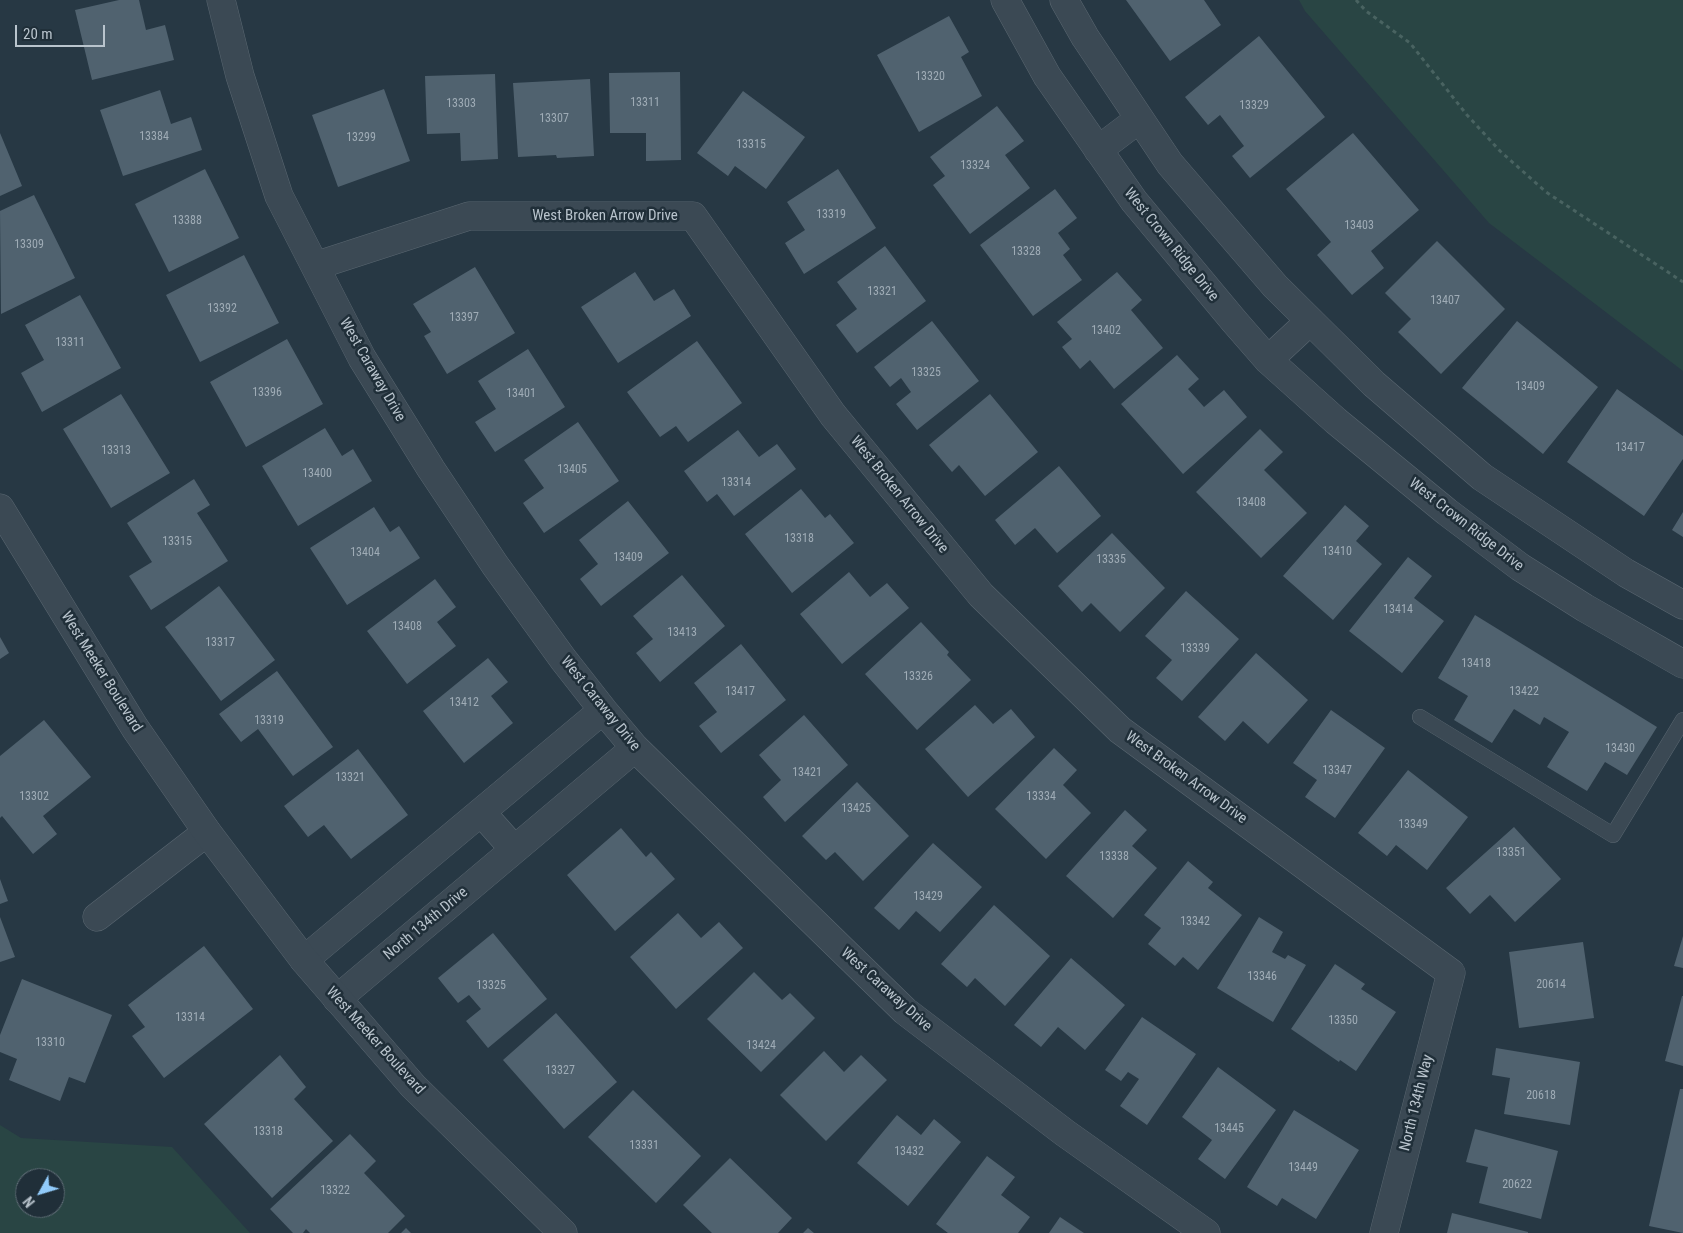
<!DOCTYPE html>
<html>
<head>
<meta charset="utf-8">
<style>
	body { margin:0 }
	#map { position:relative; width:1683px; height:1233px; overflow:hidden; background:#273844; font-family:"Roboto Condensed",sans-serif }
	canvas { display:block }
	.north { position:absolute; left:15px; top:1168px; width:50px; height:50px; box-sizing:border-box; background:#202f39; border:1px solid #5d6b74; border-radius:50%; rotate:231deg; font-size:14px; font-weight:700; line-height:20px; text-align:center; color:#b9c4cd }
	.north::after { content:''; display:block; margin:auto; width:18px; height:22px; background:#91cbfa; clip-path:polygon(50% 0,100% 100%,50% 72%,0 100%) }
	.scale { position:absolute; left:15px; top:25px; width:90px; height:22px; box-sizing:border-box; border:2px solid #b9c4cd; border-top:0; padding-left:6px; font-size:15px; line-height:18px; white-space:nowrap; color:#b9c4cd; -webkit-text-stroke:4px #202f39; paint-order:stroke }
</style>
</head>
<body>
<div id="map">
<canvas width="1683" height="1233"></canvas>
<div class="north">N</div>
<div class="scale">20 m</div>
</div>
<script>
const context = document.querySelector('canvas').getContext('2d');
context.lineJoin = 'round';
function fillPath(path, color) {
  context.fillStyle = color;
  context.fill(path, 'evenodd');
}
function shape(rows) {
  const path = new Path2D();
  for (const r of rows) {
    path.moveTo(r[0], r[1]);
    for (let i = 2; i < r.length; i += 2) path.lineTo(r[i], r[i + 1]);
  }
  return path;
}
function trace(path, color, width, dash) {
  context.strokeStyle = color;
  context.lineWidth = width;
  context.lineCap = dash ? 'butt' : 'round';
  context.setLineDash(dash || []);
  context.stroke(path);
}
function drawText(font, color, halo, rows, align = 'center') {
  context.font = font + ' "Roboto Condensed",sans-serif';
  context.lineWidth = 5;
  context.setLineDash([]);
  context.textBaseline = 'middle';
  context.strokeStyle = halo;
  context.fillStyle = color;
  for (const [text, x, y, turn = 0] of rows) {
    context.save();
    context.translate(x, y);
    context.rotate((+turn || 0) * Math.PI / 180);
    context.textAlign = isNaN(turn) ? turn : align;
    if (halo) context.strokeText(text, 0, 0);
    context.fillText(text, 0, 0);
    context.restore();
  }
}
fillPath(shape([
	[1299,0,1683,0,1683,371,1489,223,1305,11],
	[0,1125,21,1138,172,1147,250,1233,0,1233],
	[25,1178,55,1178,55,1208,25,1208]
]), '#294544');
fillPath(shape([
	[119,0,139,0,146,30,165,25,174,60,92,80,75,10],
	[1126,0,1204,0,1221,25,1170,61],
	[949,16,969,52,961,57,982,96,919,132,877,55],
	[1259,36,1325,117,1250,178,1232,156,1244,146,1220,115,1208,125,1185,97],
	[680,72,681,160,646,161,646,133,610,133,609,73],
	[495,74,498,159,461,161,460,133,427,134,425,76],
	[590,79,594,156,557,158,556,155,518,157,513,83],
	[384,89,410,161,338,187,312,115],
	[160,90,171,124,191,117,202,150,123,176,100,110],
	[743,91,805,137,766,189,735,166,728,176,697,153],
	[997,106,1024,141,1005,155,1030,188,970,234,933,185,945,176,930,157],
	[0,133,22,186,0,196],
	[1353,133,1419,210,1371,251,1384,268,1352,295,1317,255,1331,242,1286,189],
	[205,169,239,238,169,272,135,204],
	[838,169,876,228,804,274,785,243,805,230,787,202],
	[1055,189,1077,218,1058,233,1070,249,1063,255,1082,280,1033,316,980,245],
	[34,195,75,278,1,314,0,211],
	[1437,241,1505,309,1441,374,1398,332,1411,319,1385,293],
	[885,246,926,301,857,353,836,325,857,309,837,282],
	[244,255,279,323,200,362,166,295],
	[475,267,515,333,447,374,424,336,431,332,413,304],
	[635,272,654,301,674,289,691,316,618,363,581,307],
	[1117,272,1142,300,1131,310,1163,348,1114,389,1090,360,1080,369,1062,347,1072,339,1057,322],
	[80,295,121,368,42,412,21,373,44,360,25,325],
	[932,321,979,381,917,430,896,404,911,392,901,378,890,387,874,367],
	[1517,321,1598,387,1543,454,1462,388],
	[287,339,323,404,246,447,210,382],
	[697,341,742,403,688,442,676,426,660,437,627,392],
	[528,349,565,407,495,452,475,422,496,409,478,381],
	[1177,355,1199,379,1188,389,1204,407,1224,390,1247,417,1183,474,1121,404],
	[1617,389,1683,436,1683,459,1644,516,1567,462],
	[121,394,170,473,111,508,63,429],
	[990,394,1038,452,985,496,959,465,952,472,929,445],
	[578,422,619,481,544,533,523,503,544,488,524,460],
	[325,428,342,456,353,449,372,481,298,526,262,466],
	[1260,429,1283,452,1264,470,1307,513,1261,558,1196,492],
	[738,430,759,457,777,444,796,469,734,516,717,494,707,502,684,471],
	[1059,466,1101,516,1057,553,1035,528,1015,545,995,520],
	[194,479,210,505,197,513,228,561,151,610,129,576,152,562,127,523],
	[801,489,825,518,830,514,854,543,792,593,745,534],
	[628,501,669,553,601,606,580,579,598,564,579,540],
	[1345,505,1369,526,1356,541,1382,564,1333,620,1283,576],
	[374,507,390,532,399,526,420,558,347,605,310,548],
	[1683,512,1683,537,1672,530],
	[1112,533,1165,588,1120,632,1091,603,1082,612,1058,586],
	[1408,557,1432,576,1414,598,1444,621,1402,673,1349,631],
	[849,572,870,597,887,583,909,608,842,664,800,614],
	[682,575,725,626,660,682,636,653,653,639,633,616],
	[435,579,456,607,437,622,456,646,407,684,367,631],
	[219,586,275,660,221,701,165,627],
	[1186,591,1239,639,1182,701,1156,678,1172,660,1145,636],
	[1475,615,1657,727,1627,775,1605,762,1587,791,1547,767,1569,732,1544,717,1540,725,1514,709,1492,743,1454,720,1468,696,1438,678],
	[921,622,949,652,947,655,971,680,917,730,865,674],
	[0,637,9,653,0,659],
	[741,644,786,700,721,753,699,726,717,712,694,683],
	[1256,653,1308,700,1268,744,1243,721,1225,741,1198,717],
	[488,658,508,682,491,696,513,723,464,763,423,711],
	[277,671,333,747,293,776,258,729,241,742,219,714],
	[975,705,993,724,1011,709,1035,737,968,797,925,749],
	[1331,710,1385,748,1335,818,1305,797,1317,780,1293,763],
	[804,715,848,765,785,822,763,797,781,780,759,755],
	[44,720,91,777,43,816,57,834,33,854,2,816,0,818,0,756],
	[1054,748,1077,770,1063,785,1091,813,1046,859,995,809],
	[358,749,408,815,351,859,324,825,308,837,284,806],
	[1408,770,1468,817,1427,870,1396,845,1387,856,1358,833],
	[857,782,909,836,863,881,835,852,826,860,802,836],
	[1125,810,1147,830,1132,846,1157,868,1113,918,1066,876],
	[1514,827,1561,879,1515,922,1490,895,1470,914,1446,888],
	[621,828,646,857,651,852,675,879,615,931,567,875],
	[933,843,982,887,940,932,916,911,899,930,874,908],
	[1188,861,1213,882,1208,888,1242,915,1198,970,1183,957,1175,966,1148,944,1161,928,1144,915],
	[0,879,8,901,0,904],
	[994,905,1050,956,1005,1006,975,978,967,987,941,964],
	[678,913,701,938,719,922,743,948,676,1009,630,957],
	[0,917,15,957,0,962],
	[1259,917,1283,932,1272,952,1285,959,1288,955,1306,965,1273,1022,1217,988],
	[493,933,547,999,488,1048,466,1021,481,1009,469,995,458,1003,438,978],
	[1683,936,1683,968,1674,966],
	[1583,942,1594,1018,1519,1028,1509,952],
	[204,946,253,1009,164,1078,132,1036,145,1027,128,1005],
	[1071,958,1125,1005,1085,1050,1058,1027,1041,1047,1014,1025],
	[1335,964,1365,984,1361,989,1396,1012,1356,1071,1340,1060,1339,1062,1291,1029],
	[754,972,782,1000,790,993,815,1018,761,1072,707,1019],
	[22,979,112,1015,85,1083,69,1077,60,1101,9,1080,17,1059,0,1052,0,1035],
	[1682,996,1683,996,1683,1066,1665,1061],
	[556,1013,617,1082,564,1129,503,1060],
	[1142,1017,1196,1054,1147,1125,1120,1106,1139,1079,1128,1072,1121,1081,1105,1070],
	[1496,1048,1580,1062,1570,1125,1504,1114,1510,1078,1492,1075],
	[824,1051,844,1072,861,1055,887,1080,826,1141,780,1095],
	[280,1055,306,1087,294,1099,333,1141,272,1198,204,1124],
	[1218,1067,1276,1110,1225,1179,1198,1159,1212,1140,1182,1117],
	[1680,1089,1683,1089,1683,1233,1649,1226],
	[633,1090,701,1156,656,1203,588,1137],
	[1294,1110,1359,1150,1316,1219,1282,1198,1277,1206,1247,1187],
	[897,1115,921,1135,934,1119,961,1142,908,1206,857,1163],
	[1475,1129,1558,1151,1541,1219,1479,1203,1488,1167,1466,1162],
	[350,1134,376,1161,364,1173,405,1216,388,1233,310,1233,306,1229,303,1233,293,1233,270,1209],
	[987,1156,1015,1177,1001,1195,1030,1217,1018,1233,948,1233,936,1224],
	[730,1158,792,1218,778,1233,712,1233,683,1205],
	[1452,1213,1528,1232,1528,1233,1447,1233],
	[1060,1217,1084,1233,1049,1233],
	[406,1228,411,1233,401,1233],
	[808,1228,814,1233,803,1233]
]), '#50626f');
const service = shape([
	[1420,717,1613,835,1683,720]
]);
const minor = shape([
	[221,0,240,76,279,196,362,358,431,469,495,565,563,659,603,710,635,748,905,1011,1065,1133,1206,1233],
	[1005,0,1047,76,1134,201,1234,321,1268,360,1336,421,1447,512,1520,567,1585,608,1683,664],
	[1064,0,1085,37,1170,164,1275,286,1374,384,1482,477,1626,573,1683,605],
	[1098,150,1139,119],
	[315,266,469,216,693,216,833,415,981,595,1120,730,1451,973,1384,1233],
	[1268,360,1310,321],
	[481,812,514,849],
	[97,917,207,832],
	[304,960,603,710],
	[337,999,635,748]
]);
const tertiary = shape([
	[0,508,135,728,207,832,304,960,413,1086,563,1233]
]);
trace(service, '#5a6771', 16);
trace(minor, '#5a6771', 29);
trace(tertiary, '#5a6771', 29);
trace(shape([
	[1356,0,1366,11,1410,43,1467,115,1500,151,1546,192,1683,282]
]), '#496361', 3, [4, 4]);
trace(service, '#3b4954', 15);
trace(minor, '#3b4954', 28);
trace(tertiary, '#3b4954', 28);
drawText('12px', '#9facb6', null, [
	["13320",930,77],
	["13311",645,103],
	["13303",461,104],
	["13329",1254,106],
	["13307",554,119],
	["13384",154,137],
	["13299",361,138],
	["13315",751,145],
	["13324",975,166],
	["13319",831,215],
	["13388",187,221],
	["13403",1359,226],
	["13309",29,245],
	["13328",1026,252],
	["13321",882,292],
	["13407",1445,301],
	["13392",222,309],
	["13397",464,318],
	["13402",1106,331],
	["13311",70,343],
	["13325",926,373],
	["13409",1530,387],
	["13396",267,393],
	["13401",521,394],
	["13417",1630,448],
	["13313",116,451],
	["13405",572,470],
	["13400",317,474],
	["13314",736,483],
	["13408",1251,503],
	["13318",799,539],
	["13315",177,542],
	["13410",1337,552],
	["13404",365,553],
	["13409",628,558],
	["13335",1111,560],
	["13414",1398,610],
	["13408",407,627],
	["13413",682,633],
	["13317",220,643],
	["13339",1195,649],
	["13418",1476,664],
	["13326",918,677],
	["13417",740,692],
	["13422",1524,692],
	["13412",464,703],
	["13319",269,721],
	["13430",1620,749],
	["13347",1337,771],
	["13421",807,773],
	["13321",350,778],
	["13302",34,797],
	["13334",1041,797],
	["13425",856,809],
	["13349",1413,825],
	["13351",1511,853],
	["13338",1114,857],
	["13429",928,897],
	["13342",1195,922],
	["13346",1262,977],
	["20614",1551,985],
	["13325",491,986],
	["13314",190,1018],
	["13350",1343,1021],
	["13310",50,1043],
	["13424",761,1046],
	["13327",560,1071],
	["20618",1541,1096],
	["13445",1229,1129],
	["13318",268,1132],
	["13331",644,1146],
	["13432",909,1152],
	["13449",1303,1168],
	["20622",1517,1185],
	["13322",335,1191]
]);
drawText('15px', '#b9c4cd', '#202f39', [
	["West Broken Arrow Drive",605,216],
	["West Crown Ridge Drive",1171,245,51],
	["West Caraway Drive",372,370,60],
	["West Broken Arrow Drive",899,495,51],
	["West Crown Ridge Drive",1466,525,38],
	["West Meeker Boulevard",101,672,58],
	["West Caraway Drive",600,704,51],
	["West Broken Arrow Drive",1186,778,36],
	["North 134th Drive",426,924,-40],
	["West Caraway Drive",886,990,42],
	["West Meeker Boulevard",375,1041,48],
	["North 134th Way",1417,1103,-76]
]);
</script>
</body>
</html>
